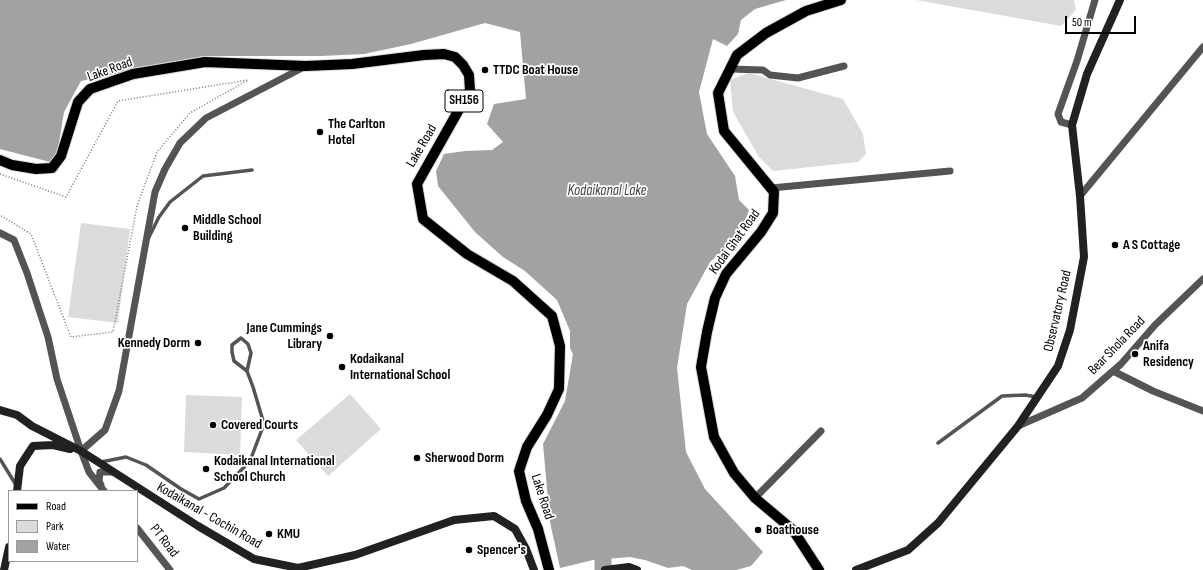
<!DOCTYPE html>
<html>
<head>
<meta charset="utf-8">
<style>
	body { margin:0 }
	#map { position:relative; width:1203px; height:570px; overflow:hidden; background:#fff; font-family:"Sofia Sans Condensed",sans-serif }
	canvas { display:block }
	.legend { position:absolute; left:8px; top:490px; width:130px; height:72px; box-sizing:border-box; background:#fff; border:1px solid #999; margin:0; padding:5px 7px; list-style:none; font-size:12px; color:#000 }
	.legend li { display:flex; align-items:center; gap:8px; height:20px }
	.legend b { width:20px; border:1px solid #999 }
	.scale { position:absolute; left:1065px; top:16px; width:71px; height:18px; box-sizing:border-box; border:2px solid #000; border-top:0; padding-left:5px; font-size:12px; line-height:14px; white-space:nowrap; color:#000; -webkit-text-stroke:3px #fff; paint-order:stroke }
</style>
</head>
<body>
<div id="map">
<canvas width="1203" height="570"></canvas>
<ul class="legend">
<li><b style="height:5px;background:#000"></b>Road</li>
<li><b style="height:11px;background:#dbdbdb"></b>Park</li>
<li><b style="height:11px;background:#a2a2a2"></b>Water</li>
</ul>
<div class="scale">50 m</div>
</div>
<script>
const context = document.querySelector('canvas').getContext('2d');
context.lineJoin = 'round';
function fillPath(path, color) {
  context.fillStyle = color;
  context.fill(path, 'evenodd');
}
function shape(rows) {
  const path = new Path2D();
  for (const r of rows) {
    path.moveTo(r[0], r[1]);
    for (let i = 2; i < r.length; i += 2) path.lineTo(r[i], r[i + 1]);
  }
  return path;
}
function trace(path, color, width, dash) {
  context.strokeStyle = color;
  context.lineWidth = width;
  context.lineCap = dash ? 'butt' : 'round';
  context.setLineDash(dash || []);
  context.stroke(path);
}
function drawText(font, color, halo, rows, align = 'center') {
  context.font = font + ' "Sofia Sans Condensed",sans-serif';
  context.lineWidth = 3.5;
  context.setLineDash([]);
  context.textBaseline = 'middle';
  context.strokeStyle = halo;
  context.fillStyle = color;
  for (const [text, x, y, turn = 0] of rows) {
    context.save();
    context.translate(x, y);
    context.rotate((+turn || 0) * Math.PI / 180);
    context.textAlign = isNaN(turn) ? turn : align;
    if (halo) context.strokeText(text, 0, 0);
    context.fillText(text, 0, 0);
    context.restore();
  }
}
fillPath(shape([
	[916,0,1074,0,1076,10,1061,26],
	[749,73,843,99,863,134,866,154,858,162,773,171,759,157,733,112,730,80],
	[81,223,130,229,118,323,68,317],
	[350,394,381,429,328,476,296,440],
	[186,395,242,397,240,455,184,452]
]), '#dbdbdb');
fillPath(shape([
	[0,0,786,0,755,9,741,20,738,34,727,46,713,39,699,92,707,134,735,176,739,200,749,210,740,235,710,262,687,304,677,368,686,452,705,489,763,552,751,566,736,570,692,570,683,566,668,568,645,560,630,557,593,560,560,568,550,522,543,444,565,401,573,354,570,348,570,331,557,300,525,271,503,257,475,232,438,186,436,171,444,154,465,151,492,150,503,142,487,124,494,104,526,99,520,32,485,23,411,44,364,54,321,56,204,56,81,81,64,112,57,155,50,162,0,149]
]), '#a2a2a2');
trace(shape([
	[603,570,603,536]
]), '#a2a2a2', 17);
const primary = shape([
	[0,160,12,165,36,169,52,168,61,156,78,102,90,89,133,74,205,62,306,66,352,64,424,55,444,54,455,57,463,65,469,75,470,90,417,184,423,219,467,254,513,281,552,316,560,346,559,389,547,415,527,447,519,471,526,501,538,529,549,570],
	[819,570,793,530,755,498,734,473,714,437,701,367,707,332,715,298,726,274,761,232,773,213,774,192,724,131,718,93,737,55,766,33,806,11,841,0]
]);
trace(primary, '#dbdbdb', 12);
trace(shape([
	[0,174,66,197,118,101,248,80,190,113,157,152,137,206,113,332,71,337,31,234,0,215]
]), '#767676', 1.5, [1, 2]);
trace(shape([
	[149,237,159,217,170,202,203,176,252,170],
	[938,443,1002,396,1025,395,1037,397],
	[0,459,16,485],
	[101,462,126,457,146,465,181,489,199,499,224,488,250,461,264,424,253,387,247,371,234,361,232,352,232,345,241,338,248,344,251,353,247,371]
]), '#545454', 3.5);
trace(shape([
	[730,69,763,70,770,75,798,78,844,66],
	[1072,125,1061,122,1058,114,1077,61,1095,0],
	[771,188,950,171],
	[1080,196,1203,47],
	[0,233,14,240,27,273,48,337,57,379,81,451,89,472,104,491],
	[1113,371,1153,391,1203,411],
	[1018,426,1082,398,1121,364,1155,325,1203,279],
	[81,451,105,430,119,391,155,192,165,169,180,143,206,118,304,67],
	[101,485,99,481,100,472,112,472],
	[755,498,821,431],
	[137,528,170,570]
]), '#545454', 7);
trace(shape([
	[0,410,17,415,32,426,81,451,198,526,254,559,298,568,355,555,454,520,494,516,515,529,526,549,534,570],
	[17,491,20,466,33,446,53,445,70,449],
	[4,570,9,547],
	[605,570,629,567,637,570],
	[856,570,908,550,938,523,1018,426,1058,366,1070,330,1084,257,1080,196,1072,125,1087,74,1120,0]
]), '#212121', 8);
trace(primary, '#000', 10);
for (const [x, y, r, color] of [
	[485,70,4,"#000"],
	[320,132,4,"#000"],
	[185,228,4,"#000"],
	[1115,245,4,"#000"],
	[330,336,4,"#000"],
	[198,343,4,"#000"],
	[1135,354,4,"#000"],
	[342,367,4,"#000"],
	[213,425,4,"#000"],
	[417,458,4,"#000"],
	[206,469,4,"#000"],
	[758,530,4,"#000"],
	[269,534,4,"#000"],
	[469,550,4,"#000"]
]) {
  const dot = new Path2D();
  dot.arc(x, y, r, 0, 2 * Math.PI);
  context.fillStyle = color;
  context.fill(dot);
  trace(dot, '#fff', 1.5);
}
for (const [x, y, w] of [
	[464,101,38]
]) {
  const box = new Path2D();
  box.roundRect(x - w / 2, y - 11, w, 22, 3);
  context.fillStyle = '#fff';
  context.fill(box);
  trace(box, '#000', 1);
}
drawText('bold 13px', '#000', null, [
	["SH156",464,101]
]);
drawText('14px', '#000', '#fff', [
	["Lake Road",110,70,-20],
	["Lake Road",422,146,-60],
	["Kodai Ghat Road",735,242,-54],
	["Observatory Road",1058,311,-77],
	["Bear Shola Road",1117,346,-46],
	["Lake Road",542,497,72],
	["Kodaikanal - Cochin Road",209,516,30],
	["PT Road",164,541,52]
]);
drawText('bold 14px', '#000', '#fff', [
	["TTDC Boat House",493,70],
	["The Carlton",328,124],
	["Hotel",328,140],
	["Middle School",193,220],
	["Building",193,236],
	["A S Cottage",1123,245],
	["Jane Cummings",322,328,"right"],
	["Library",322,344,"right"],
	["Kennedy Dorm",190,343,"right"],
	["Anifa",1143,346],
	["Residency",1143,362],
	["Kodaikanal",350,359],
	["International School",350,375],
	["Covered Courts",221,425],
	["Sherwood Dorm",425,458],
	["Kodaikanal International",214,461],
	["School Church",214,477],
	["Boathouse",766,530],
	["KMU",277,534],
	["Spencer's",477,550]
], 'left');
drawText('italic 15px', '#434343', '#fff', [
	["Kodaikanal Lake",607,191]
]);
</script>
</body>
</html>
